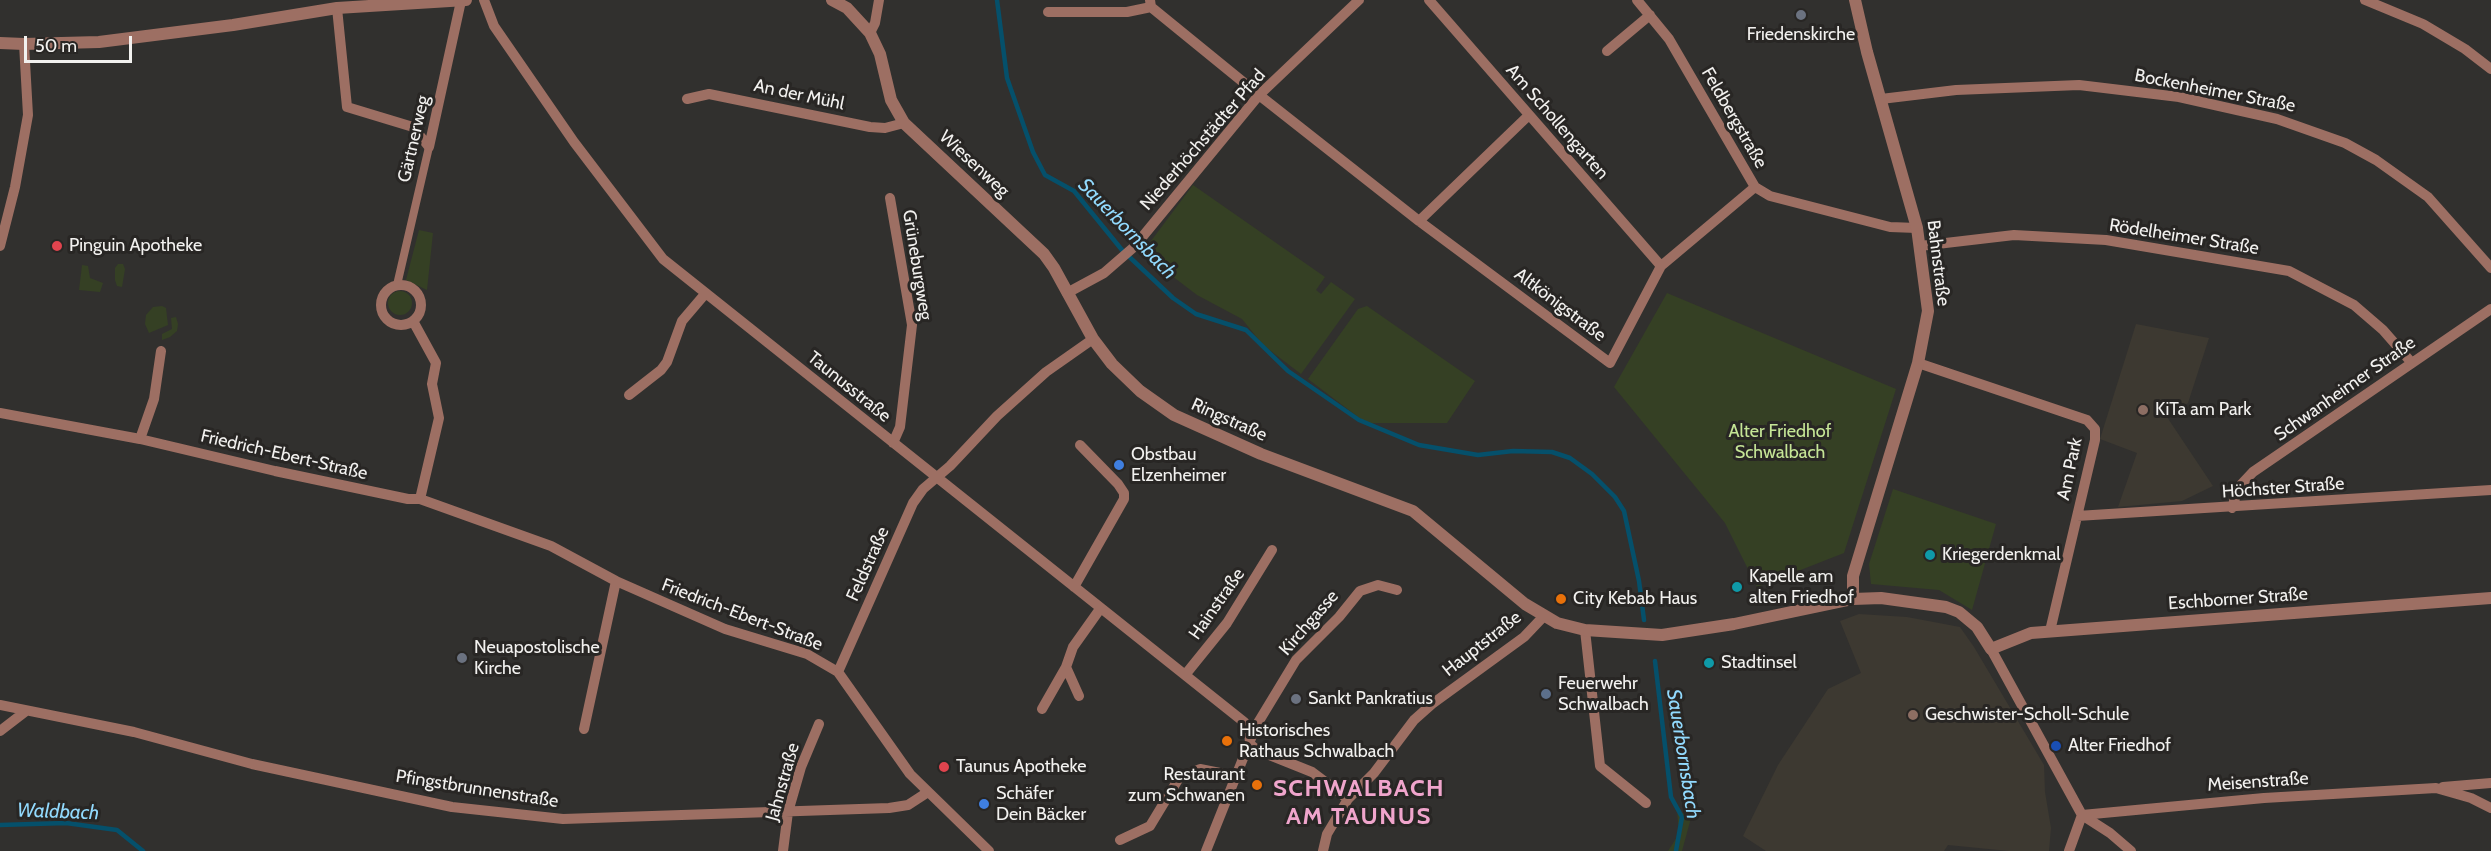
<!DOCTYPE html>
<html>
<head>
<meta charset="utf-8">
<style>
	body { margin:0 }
	#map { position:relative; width:2491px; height:851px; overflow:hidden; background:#31302e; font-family:Cabin,sans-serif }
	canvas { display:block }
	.scale { position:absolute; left:24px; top:36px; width:108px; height:27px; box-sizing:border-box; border:3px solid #f2f1ef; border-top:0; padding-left:8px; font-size:18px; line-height:21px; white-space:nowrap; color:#f2f1ef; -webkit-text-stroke:4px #282624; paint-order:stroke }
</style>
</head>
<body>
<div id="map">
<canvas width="2491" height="851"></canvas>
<div class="scale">50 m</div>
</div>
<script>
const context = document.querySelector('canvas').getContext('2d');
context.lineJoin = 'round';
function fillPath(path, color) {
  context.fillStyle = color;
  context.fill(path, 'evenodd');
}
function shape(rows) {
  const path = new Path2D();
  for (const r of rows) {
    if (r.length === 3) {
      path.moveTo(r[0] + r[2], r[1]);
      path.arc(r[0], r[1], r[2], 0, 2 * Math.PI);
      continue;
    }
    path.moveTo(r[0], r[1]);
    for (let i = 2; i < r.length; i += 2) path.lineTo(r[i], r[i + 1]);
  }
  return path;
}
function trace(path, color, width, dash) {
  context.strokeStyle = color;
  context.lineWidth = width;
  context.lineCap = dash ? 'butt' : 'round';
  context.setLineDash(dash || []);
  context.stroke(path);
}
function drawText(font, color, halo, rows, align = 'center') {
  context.font = font + ' Cabin,sans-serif';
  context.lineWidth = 6;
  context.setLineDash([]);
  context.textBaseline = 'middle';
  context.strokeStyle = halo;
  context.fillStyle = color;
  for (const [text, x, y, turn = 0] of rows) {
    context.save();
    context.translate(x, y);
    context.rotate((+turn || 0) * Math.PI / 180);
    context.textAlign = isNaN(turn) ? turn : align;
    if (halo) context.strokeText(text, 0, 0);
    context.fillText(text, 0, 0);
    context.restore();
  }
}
fillPath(shape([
	[2136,324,2209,338,2188,403,2167,417,2213,486,2182,501,2118,507,2137,453,2100,439],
	[1859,614,1907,617,1960,627,1974,647,2044,765,2045,792,2051,828,2049,851,2009,851,1948,845,1944,851,1766,851,1743,836,1778,765,1828,689,1861,673,1840,621]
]), '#3d3931');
fillPath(shape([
	[1193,185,1325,277,1316,290,1321,294,1331,282,1355,299,1301,374,1263,345,1242,319,1197,295,1142,253],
	[419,230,433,233,427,290,406,280],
	[118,264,123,264,125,269,122,287,117,286,115,280,115,268],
	[82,265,88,266,90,278,103,283,100,292,79,290],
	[400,303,12],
	[1667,293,1896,389,1844,553,1757,587,1725,523,1614,387],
	[162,306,166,308,168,325,149,333,145,324,146,315,153,307],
	[1367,306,1475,381,1447,423,1366,423,1308,379,1358,309],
	[176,317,178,324,177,331,170,337,162,340,162,334,172,329,171,318],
	[1893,489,1996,524,1972,610,1939,590,1871,584,1869,564],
	[1677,810,1691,818,1682,851,1668,851,1679,834]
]), '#354024');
trace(shape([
	[997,0,1007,78,1033,152,1045,175,1074,191,1122,250,1173,298,1196,314,1246,330,1288,371,1359,420,1419,445,1478,455,1513,451,1552,452,1570,458,1592,474,1615,497,1624,511,1639,581,1644,620],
	[1655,661,1671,797,1682,817,1676,851],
	[0,825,66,823,117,830,143,851]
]), '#05506b', 4.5);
trace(shape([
	[397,285,429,147]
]), '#9d6f63', 8);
trace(shape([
	[484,0,494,26,574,142,663,259,1244,722,1249,728,1250,744],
	[1150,0,1151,7,1259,95,1419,221,1610,363,1661,266,1755,187],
	[1429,0,1661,266],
	[1637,0,1669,39,1755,187,1770,196,1890,227,1917,228],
	[2365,0,2423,24,2465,49,2491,69],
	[337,8,347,107,413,127,429,147],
	[1048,12,1127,12,1151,7],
	[870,33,875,23,879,0],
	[1607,51,1650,15],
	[687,99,709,94,870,127,885,128,904,123],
	[1881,99,1956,90,2079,85,2179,97,2277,119,2345,143,2376,160,2428,197,2491,268],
	[429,147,461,1],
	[890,198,912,325,900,427,893,443],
	[1419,221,1529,115],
	[0,246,15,187,28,115,24,44],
	[1920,246,2014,235,2106,240,2289,271,2354,305,2383,330,2411,362],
	[401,305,20],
	[1067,293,1104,273,1134,247,1259,95,1359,0],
	[413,321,436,363,432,384,439,418,420,499],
	[1918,363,2087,420,2095,429,2095,440,2050,631],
	[629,395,661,370,667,362,682,321,705,294],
	[0,413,140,439,275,471,408,499,420,499,551,546,616,581,725,629,807,654,838,672,910,774,989,851],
	[140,439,154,399,161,351],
	[2232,508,2238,488,2253,472,2491,309],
	[2077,516,2491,490],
	[1074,587,1124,499,1124,493,1118,484,1080,445],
	[1585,630,1600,766,1646,803],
	[1991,649,2082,815,2110,833,2131,851],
	[1066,667,1079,696],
	[838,672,913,503,923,489,950,466,997,416,1046,372,1093,339],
	[1185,675,1227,623,1272,550],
	[0,705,134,732,252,764,452,807,563,819,889,808,908,805,928,792],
	[1042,709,1066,667,1073,647,1100,609],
	[584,729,616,581],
	[0,731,26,711],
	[1250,744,1257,750,1312,772,1348,799],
	[2443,787,2491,783],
	[2082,815,2264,798,2436,788,2471,798,2491,808],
	[1120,840,1150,826,1179,778,1200,769,1220,773,1235,780],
	[783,851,788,812,801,767,819,724],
	[1206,851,1256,726,1296,660,1339,617,1360,591,1378,585,1397,590],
	[1323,851,1327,834,1348,799,1374,773,1414,720,1432,704,1524,637,1543,617],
	[2069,851,2082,815]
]), '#9d6f63', 10);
trace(shape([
	[832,0,847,8,870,33,880,54,891,100,904,123,1044,254,1054,268,1093,339,1112,364,1140,391,1174,415,1261,454,1413,511,1525,604,1557,623,1585,630,1662,635,1734,624,1853,599,1881,598,1946,607,1959,612,1977,627,1991,649,2031,633,2491,598],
	[0,43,24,44,99,42,233,25,337,8,466,0],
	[1853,599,1853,576,1918,363,1928,311,1917,228,1867,52,1855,0]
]), '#9d6f63', 12);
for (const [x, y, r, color] of [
	[1801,15,6,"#6b7280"],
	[57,246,6,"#e0444e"],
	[2143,410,6,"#8d6e63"],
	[1119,465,6,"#3f7fe0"],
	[1930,555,6,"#0f9aa8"],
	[1737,587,6,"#0f9aa8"],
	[1561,599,6,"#e8710a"],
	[462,658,6,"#6b7280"],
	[1709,663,6,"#0f9aa8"],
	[1546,694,6,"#5c6f8a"],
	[1296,699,6,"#6b7280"],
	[1913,715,6,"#8d6e63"],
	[1227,741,6,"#e8710a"],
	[2056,746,6,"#1a4fb4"],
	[944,767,6,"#e0444e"],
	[1257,785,6,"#e8710a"],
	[984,804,6,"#3f7fe0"]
]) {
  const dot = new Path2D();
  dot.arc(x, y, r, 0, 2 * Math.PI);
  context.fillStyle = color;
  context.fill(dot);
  trace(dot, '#282624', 2);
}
drawText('18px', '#f2f1ef', '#282624', [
	["Friedenskirche",1801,35,"center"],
	["Pinguin Apotheke",69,246],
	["KiTa am Park",2155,410],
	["Obstbau",1131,455],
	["Elzenheimer",1131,476],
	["Kriegerdenkmal",1942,555],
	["Kapelle am",1749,577],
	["alten Friedhof",1749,598],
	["City Kebab Haus",1573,599],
	["Neuapostolische",474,648],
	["Kirche",474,669],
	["Stadtinsel",1721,663],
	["Feuerwehr",1558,684],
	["Schwalbach",1558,705],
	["Sankt Pankratius",1308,699],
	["Geschwister-Scholl-Schule",1925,715],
	["Historisches",1239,731],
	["Rathaus Schwalbach",1239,752],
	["Alter Friedhof",2068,746],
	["Taunus Apotheke",956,767],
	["Restaurant",1245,775,"right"],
	["zum Schwanen",1245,796,"right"],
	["Schäfer",996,794],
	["Dein Bäcker",996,815]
], 'left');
drawText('18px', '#f2f1ef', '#282624', [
	["Bockenheimer Straße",2215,91,11],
	["An der Mühl",799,95,12],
	["Feldbergstraße",1734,118,60],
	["Am Schollengarten",1557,122,49],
	["Gärtnerweg",414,139,-77],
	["Niederhöchstädter Pfad",1203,140,-49],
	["Wiesenweg",974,164,43],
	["Rödelheimer Straße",2184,237,9],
	["Bahnstraße",1938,263,83],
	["Grüneburgweg",917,265,81],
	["Altkönigstraße",1560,305,37],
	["Taunusstraße",849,387,39],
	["Schwanheimer Straße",2345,389,-35],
	["Ringstraße",1229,420,24],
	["Friedrich-Ebert-Straße",284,455,13],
	["Am Park",2070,469,-78],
	["Höchster Straße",2283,488,-4],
	["Feldstraße",868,564,-66],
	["Eschborner Straße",2238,599,-4],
	["Hainstraße",1217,604,-55],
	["Friedrich-Ebert-Straße",742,615,21],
	["Kirchgasse",1309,623,-49],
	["Hauptstraße",1482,644,-38],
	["Jahnstraße",783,782,-74],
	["Meisenstraße",2258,782,-4],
	["Pfingstbrunnenstraße",477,789,9]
]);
drawText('18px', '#c5e596', '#282624', [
	["Alter Friedhof",1780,432],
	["Schwalbach",1780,453]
]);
drawText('italic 20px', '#92dafe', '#282624', [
	["Sauerbornsbach",1127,229,46],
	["Sauerbornsbach",1683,754,81],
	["Waldbach",58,812,2]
]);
context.letterSpacing = '1.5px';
drawText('bold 24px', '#f0a5cc', '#282624', [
	["SCHWALBACH",1359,789],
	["AM TAUNUS",1359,817]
]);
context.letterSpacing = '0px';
</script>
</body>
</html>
